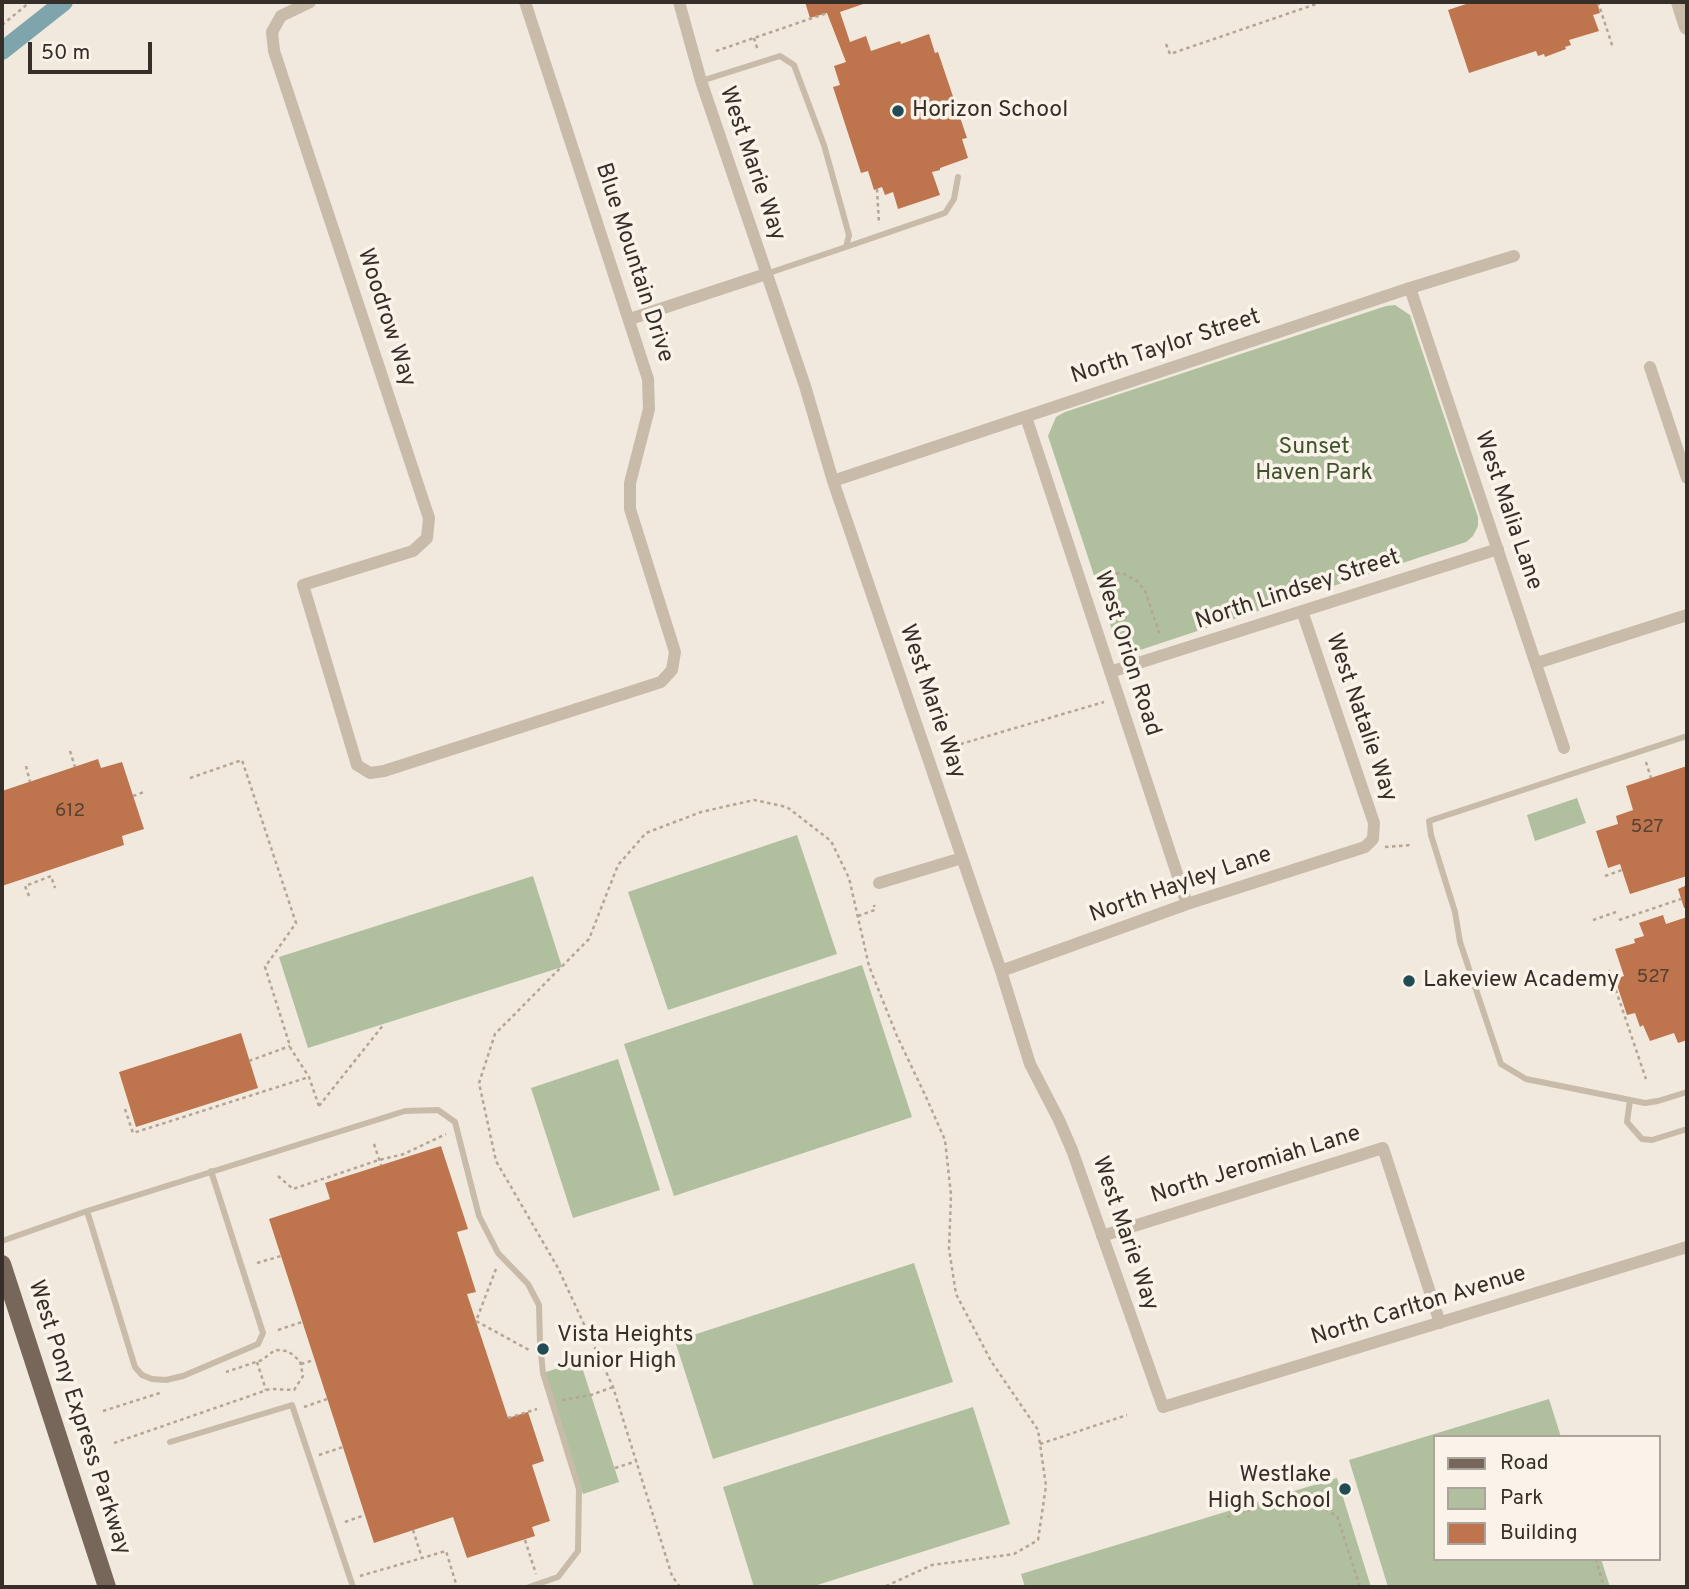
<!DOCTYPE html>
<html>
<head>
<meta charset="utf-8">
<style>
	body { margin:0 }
	#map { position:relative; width:1689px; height:1589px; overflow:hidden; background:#f1e9dd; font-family:Overpass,sans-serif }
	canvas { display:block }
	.frame { position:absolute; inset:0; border:4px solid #362e29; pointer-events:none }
	.legend { position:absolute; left:1433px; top:1435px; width:228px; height:126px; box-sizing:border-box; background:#f9f3e9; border:2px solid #aba49c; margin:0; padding:9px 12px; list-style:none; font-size:21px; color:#362e29 }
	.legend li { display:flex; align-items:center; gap:14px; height:35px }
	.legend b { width:35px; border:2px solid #aba49c }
	.scale { position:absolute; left:28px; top:42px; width:124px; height:32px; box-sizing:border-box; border:4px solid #362e29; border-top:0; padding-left:9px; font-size:21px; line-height:24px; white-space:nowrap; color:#362e29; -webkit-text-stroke:5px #f9f3e9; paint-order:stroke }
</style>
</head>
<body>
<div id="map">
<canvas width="1689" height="1589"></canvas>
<div class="frame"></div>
<ul class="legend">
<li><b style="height:9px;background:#77675b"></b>Road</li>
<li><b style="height:19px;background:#b0bf9e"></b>Park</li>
<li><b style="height:19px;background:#be754d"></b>Building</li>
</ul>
<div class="scale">50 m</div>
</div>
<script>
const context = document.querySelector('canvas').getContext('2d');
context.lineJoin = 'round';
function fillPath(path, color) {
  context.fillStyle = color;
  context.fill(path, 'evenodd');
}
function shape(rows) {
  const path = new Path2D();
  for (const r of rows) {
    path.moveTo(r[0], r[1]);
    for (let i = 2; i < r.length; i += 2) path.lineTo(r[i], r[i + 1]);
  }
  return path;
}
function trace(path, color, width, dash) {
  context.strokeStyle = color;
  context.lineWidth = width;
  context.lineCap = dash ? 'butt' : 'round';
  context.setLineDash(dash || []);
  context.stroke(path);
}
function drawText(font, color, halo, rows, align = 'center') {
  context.font = font + ' Overpass,sans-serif';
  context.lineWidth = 7;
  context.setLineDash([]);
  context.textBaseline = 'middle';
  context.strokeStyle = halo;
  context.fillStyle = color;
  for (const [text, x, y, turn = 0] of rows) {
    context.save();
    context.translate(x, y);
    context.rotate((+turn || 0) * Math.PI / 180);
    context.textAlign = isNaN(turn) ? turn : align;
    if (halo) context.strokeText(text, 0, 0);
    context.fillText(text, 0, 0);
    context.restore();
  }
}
fillPath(shape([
	[1395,305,1410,315,1478,517,1478,526,1473,536,1466,542,1137,651,1120,647,1116,642,1048,436,1056,417,1065,412,1386,306],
	[1577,798,1586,823,1535,841,1527,815],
	[797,835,837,954,668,1010,628,892],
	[533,876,562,967,308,1048,279,957],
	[862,965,912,1117,674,1196,624,1044],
	[618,1059,660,1190,573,1218,531,1088],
	[914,1263,953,1382,713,1459,675,1341],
	[580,1361,619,1482,583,1494,543,1373],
	[1549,1399,1561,1437,1435,1437,1435,1559,1601,1559,1610,1587,1388,1587,1349,1460],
	[973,1407,1010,1524,811,1587,754,1587,723,1487],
	[1337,1478,1371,1587,1025,1587,1021,1574]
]), '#b0bf9e');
trace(shape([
	[2,51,64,2]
]), '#7ea5ac', 18);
fillPath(shape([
	[805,2,869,2,840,12,850,42,866,36,871,51,900,41,901,44,929,34,935,53,938,52,967,138,962,139,968,158,940,168,940,170,932,172,940,195,898,209,893,192,885,195,882,187,874,190,868,171,861,173,833,87,840,85,834,66,846,62,827,13,810,18],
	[1472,2,1597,2,1600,13,1593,15,1599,31,1569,40,1571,45,1565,47,1566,49,1545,57,1544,54,1538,56,1536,51,1469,73,1448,10],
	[98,759,101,768,122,762,144,829,122,836,124,845,2,886,2,791],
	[1687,766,1687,876,1630,894,1620,864,1608,868,1596,831,1618,824,1616,816,1633,810,1626,786],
	[1687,885,1687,907,1684,908,1678,889],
	[1663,915,1666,924,1687,917,1687,1040,1678,1043,1674,1033,1650,1041,1643,1025,1640,1027,1635,1013,1627,1015,1615,979,1624,976,1615,949,1635,943,1634,939,1644,936,1639,923],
	[241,1033,258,1088,136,1127,119,1072],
	[441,1146,468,1229,457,1232,476,1292,467,1294,508,1418,528,1412,544,1461,532,1465,550,1521,532,1527,535,1536,467,1558,453,1517,374,1543,269,1219,330,1199,325,1183]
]), '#be754d');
trace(shape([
	[1598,2,1613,48],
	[2,25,30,2],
	[754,38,758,51],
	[1166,44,1170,54,1322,2],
	[716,51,827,13],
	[877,189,879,224],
	[1102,572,1124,574,1137,581,1145,591,1160,635],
	[947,748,1104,702],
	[70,751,75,767],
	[1646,762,1651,778],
	[26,766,30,782],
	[190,778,242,760,296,923,265,967,291,1049,309,1077,320,1109],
	[133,796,144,792],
	[1385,847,1411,845],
	[1605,876,1622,870],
	[29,896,25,886,51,876,55,888],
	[858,916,875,910,874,905],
	[1593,920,1616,912],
	[1619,920,1681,899],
	[1609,970,1646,1079],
	[249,1061,290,1046],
	[319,1106,384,1024],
	[125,1109,133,1133,309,1077],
	[374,1144,381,1165],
	[278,1176,293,1189,379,1160,404,1154,446,1134],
	[257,1263,281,1256],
	[496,1269,476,1321,529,1350],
	[278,1330,302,1322],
	[257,1362,266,1390],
	[301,1364,314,1360],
	[562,1400,591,1395,613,1387],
	[304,1407,327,1399],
	[103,1411,163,1392],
	[508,1418,537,1409],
	[114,1443,270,1389,294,1390,303,1376,300,1361,288,1351,275,1350,262,1360,226,1372],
	[1040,1444,1127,1415],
	[319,1455,343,1447],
	[615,1468,637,1461],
	[1227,1517,1297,1495,1337,1516,1360,1587],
	[345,1522,365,1515],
	[413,1530,422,1558],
	[525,1540,536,1574],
	[1596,1559,1604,1587],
	[360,1576,446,1551,457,1587],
	[680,1587,672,1576,613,1387,558,1268,496,1161,479,1083,495,1034,589,939,618,865,646,833,701,812,754,800,787,807,831,841,849,878,869,966,897,1036,926,1097,945,1140,951,1195,949,1249,956,1294,991,1361,1038,1430,1046,1486,1038,1540,1014,1554,932,1565,884,1587],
	[1373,1587,1375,1587]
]), '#b4a594', 2.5, [3.5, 3.5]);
trace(shape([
	[701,81,780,56,794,65,824,145,849,235,846,247,766,274],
	[846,247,945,213,954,199,958,177],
	[1687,736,1429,821,1431,835,1455,912,1460,942,1501,1064,1526,1079,1645,1103,1658,1101,1687,1092],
	[1630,1100,1627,1122,1642,1139,1652,1140,1687,1129],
	[87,1211,135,1367,142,1375,152,1379,166,1380,183,1376,258,1344,263,1333,211,1171],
	[2,1241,87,1211,405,1111,438,1110,455,1122,479,1216,498,1253,528,1284,539,1305,540,1343,543,1373,579,1489,578,1551,558,1577,529,1587],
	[170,1442,292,1405,353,1587]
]), '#c8bba9', 6);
trace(shape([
	[310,2,281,16,272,32,274,51,429,518,427,538,413,551,303,585,357,765,370,773,384,771,661,682,672,670,675,652,630,509,630,483,649,409,648,379,525,2],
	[679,2,701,81,805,386,833,481,1001,971,1030,1064,1059,1120,1072,1150,1163,1407,1687,1247],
	[1410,288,1564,748],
	[630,319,766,274],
	[1650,367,1687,478],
	[1026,417,1187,904],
	[833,481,1410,288,1514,256],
	[1537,663,1687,615],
	[1110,672,1498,549],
	[879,883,962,858],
	[1001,971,1187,904,1365,847,1373,839,1374,823,1302,611],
	[1102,1236,1383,1148,1440,1323]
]), '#c8bba9', 12);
trace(shape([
	[1679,2,1687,27]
]), '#c8bba9', 16);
trace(shape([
	[2,1264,107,1587]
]), '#77675b', 18);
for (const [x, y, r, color] of [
	[898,111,7,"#214c55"],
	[1409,981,7,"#214c55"],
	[543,1349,7,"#214c55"],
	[1345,1489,7,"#214c55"]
]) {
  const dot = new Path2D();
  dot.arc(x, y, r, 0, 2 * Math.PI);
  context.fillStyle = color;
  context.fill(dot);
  trace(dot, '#f9f3e9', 2.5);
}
drawText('19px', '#584032', null, [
	["612",70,812],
	["527",1647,828],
	["527",1653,978]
]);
drawText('23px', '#362e29', '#f9f3e9', [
	["Horizon School",912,111],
	["Lakeview Academy",1423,981],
	["Vista Heights",557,1336],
	["Junior High",557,1362],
	["Westlake",1331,1476,"right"],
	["High School",1331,1502,"right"]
], 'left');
drawText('23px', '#362e29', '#f9f3e9', [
	["West Marie Way",751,164,71],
	["Blue Mountain Drive",633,263,72],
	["Woodrow Way",385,318,72],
	["North Taylor Street",1166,348,-18],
	["West Malia Lane",1507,511,71],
	["North Lindsey Street",1298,591,-18],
	["West Orion Road",1126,654,72],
	["West Marie Way",931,702,71],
	["West Natalie Way",1360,718,71],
	["North Hayley Lane",1181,886,-19],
	["North Jeromiah Lane",1256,1166,-17],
	["West Marie Way",1124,1234,71],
	["North Carlton Avenue",1419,1307,-17],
	["West Pony Express Parkway",78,1418,72]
]);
drawText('23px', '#41532e', '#f9f3e9', [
	["Sunset",1314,448],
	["Haven Park",1314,474]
]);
</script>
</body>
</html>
